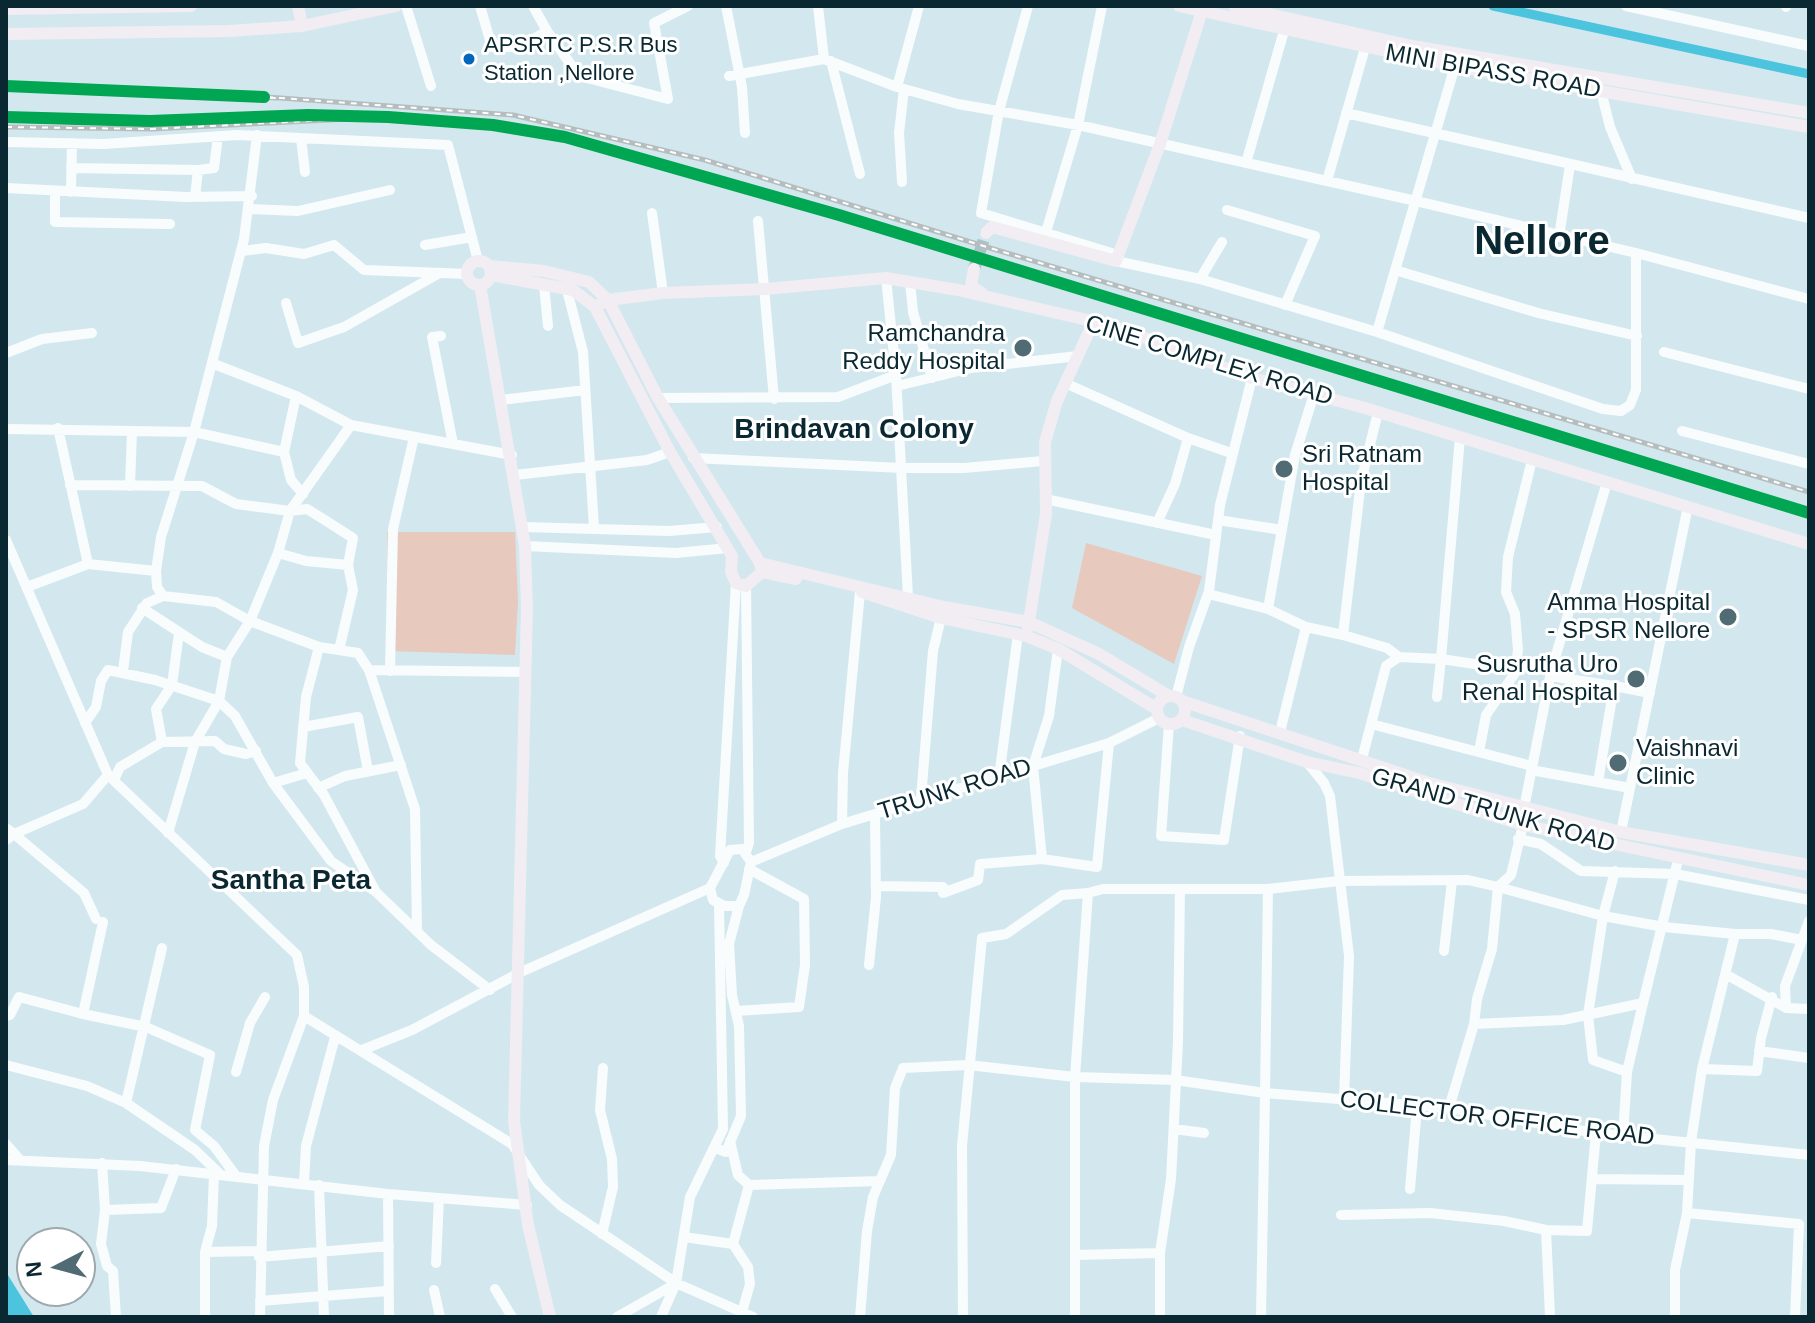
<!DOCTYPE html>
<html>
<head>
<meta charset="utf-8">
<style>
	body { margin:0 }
	#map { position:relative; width:1815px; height:1323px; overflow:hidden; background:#d2e8ee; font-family:Arial,sans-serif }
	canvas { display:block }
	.frame { position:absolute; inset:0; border:8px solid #0a2831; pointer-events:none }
	.north { position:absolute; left:16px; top:1227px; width:80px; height:80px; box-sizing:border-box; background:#fff; border:2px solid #9da9ad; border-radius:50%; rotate:264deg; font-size:22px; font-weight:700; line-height:32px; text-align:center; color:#0a2831 }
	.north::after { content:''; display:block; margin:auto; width:28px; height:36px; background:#506b73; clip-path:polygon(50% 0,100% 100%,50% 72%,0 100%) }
</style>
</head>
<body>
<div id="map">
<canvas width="1815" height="1323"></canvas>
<div class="frame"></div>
<div class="north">N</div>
</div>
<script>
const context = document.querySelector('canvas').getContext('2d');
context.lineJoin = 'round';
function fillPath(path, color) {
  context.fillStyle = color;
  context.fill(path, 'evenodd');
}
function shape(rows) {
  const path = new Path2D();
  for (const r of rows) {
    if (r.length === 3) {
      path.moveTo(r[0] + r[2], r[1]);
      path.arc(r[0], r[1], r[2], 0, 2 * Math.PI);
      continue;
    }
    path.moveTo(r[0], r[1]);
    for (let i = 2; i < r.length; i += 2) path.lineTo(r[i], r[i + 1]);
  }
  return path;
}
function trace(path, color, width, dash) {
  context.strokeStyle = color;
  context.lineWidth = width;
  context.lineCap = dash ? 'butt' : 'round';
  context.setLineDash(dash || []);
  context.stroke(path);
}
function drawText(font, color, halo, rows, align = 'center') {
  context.font = font + ' Arial,sans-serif';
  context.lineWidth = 6;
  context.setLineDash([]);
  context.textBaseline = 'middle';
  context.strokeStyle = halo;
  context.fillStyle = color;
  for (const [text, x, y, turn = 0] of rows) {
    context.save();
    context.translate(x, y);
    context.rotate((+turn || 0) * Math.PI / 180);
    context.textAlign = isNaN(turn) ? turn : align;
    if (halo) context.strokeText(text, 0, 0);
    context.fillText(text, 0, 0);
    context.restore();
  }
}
fillPath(shape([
	[387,532,515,532,518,601,515,655,388,651],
	[1086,543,1202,576,1174,664,1072,608]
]), '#e7c9be');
fillPath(shape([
	[6,1272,34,1317,6,1317]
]), '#4cc4de');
trace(shape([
	[1493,6,1809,74]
]), '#4cc4de', 9);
trace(shape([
	[974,269,986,233]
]), '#aac2c8', 12, [12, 6]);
trace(shape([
	[406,6,431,86],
	[480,6,492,47,520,47,547,31,533,6],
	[726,6,742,87,745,133],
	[818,6,824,59],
	[1028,6,999,111,981,213,1118,255],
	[1626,6,1809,46],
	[1786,7,1786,6],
	[547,31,579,76,668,99,654,23,688,6],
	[831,61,860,174],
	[729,76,824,59,897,87,958,104,1078,125,1416,201,1636,253,1809,299],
	[897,87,919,6],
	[1601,91,1610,127,1632,179],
	[1346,113,1809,218],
	[301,138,305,172],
	[6,142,104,144,237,135,448,145,478,261],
	[1246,163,1284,31],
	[71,168,198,170],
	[1327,181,1367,41],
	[902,182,899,133,904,89],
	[6,188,186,197,252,196],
	[55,191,55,222,170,224],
	[71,192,72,143],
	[195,197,198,170,214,168,218,136],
	[250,209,298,211,390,190],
	[1227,210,1315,236,1285,305],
	[652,213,663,293],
	[758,221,774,399],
	[1046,232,1078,125,1102,6],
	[1559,237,1570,165],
	[425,245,472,237],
	[242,251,266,248,304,254,334,245,364,270,468,274],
	[1116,261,1200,279,1377,332,1603,409,1621,411,1630,405,1636,390,1636,253],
	[1395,270,1538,313,1637,336],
	[886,278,896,375,908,597],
	[1200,279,1222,242],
	[910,282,913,312,932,378],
	[544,285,548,326],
	[567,290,583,352,594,528],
	[286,303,298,343,344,327,438,274],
	[1377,332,1455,66],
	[441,336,432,337,453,444],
	[1664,352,1809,389],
	[6,353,42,339,92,333],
	[214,364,296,396,351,425],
	[1065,383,1188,438,1231,453],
	[897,386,971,368,1078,356],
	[1314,394,1295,455,1268,609,1306,627,1343,635],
	[296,396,284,452,291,480,303,494],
	[658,398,838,397,896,375],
	[501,400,585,390],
	[1378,412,1361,481,1343,635,1387,648,1399,657],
	[58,428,88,564],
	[6,429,132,431],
	[1682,431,1809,464],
	[693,458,902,468,964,468,1043,461],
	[515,475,647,460,670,452],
	[70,485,202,486,236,504,290,511,307,509,320,517,353,538,348,565,353,590,339,650],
	[130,486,132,431,194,432,244,239,257,135],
	[1045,499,1216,535],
	[1218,520,1282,530],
	[1157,523,1175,484,1188,438],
	[522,527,669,531,717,527],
	[6,540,108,775,297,955,304,987,304,1016,273,1100,264,1146,260,1317],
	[525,546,676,553,728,548],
	[278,553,306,561,348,565],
	[746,586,749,843,746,852],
	[27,587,88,564,156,571],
	[1208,594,1268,609],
	[163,596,157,587,156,571,161,537,194,432,284,452],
	[142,608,202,647,227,657],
	[319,647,306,697,300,763,324,795,376,892,431,945,490,990],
	[1058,649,1049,716,1033,766,1042,859,1097,867,1109,743],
	[369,670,415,809,417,931],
	[123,671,128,632,147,603,163,596,216,602,250,621,319,647,358,653,369,670,525,672],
	[390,671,393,529,414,437],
	[1550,676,1614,686,1598,782],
	[1614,686,1650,693],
	[1176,697,1189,647,1209,591,1220,505,1252,378],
	[1437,697,1441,659,1515,670],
	[85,723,96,707,101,681,108,670,155,680,219,701,235,716,273,783,331,861,376,892],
	[1169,724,1161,836,1224,840,1240,736],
	[1371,724,1386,666,1399,657,1441,659,1460,437],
	[303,727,358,717,368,771],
	[1280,732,1306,627],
	[162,742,215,741,224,749,246,754,256,751],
	[1479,752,1486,715,1515,673,1518,650,1515,614,1506,592,1508,557,1532,460],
	[1362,759,1371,724,1532,766],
	[1307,762,1324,783,1330,796,1349,956,1344,1100],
	[1531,770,1630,788],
	[999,777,1018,634],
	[114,780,120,767,162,742,156,709,172,685,179,633],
	[273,783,307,773],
	[318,788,345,776,401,765],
	[921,798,933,651,941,618],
	[1524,808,1551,672,1607,482],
	[842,824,843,773,860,592],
	[6,828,14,834,6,840],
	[1621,832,1688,506],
	[168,833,195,742,219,701,227,657,250,621,278,553,290,511,351,425,512,455],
	[1518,839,1541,844,1581,871,1675,874,1809,900],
	[742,849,751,862,744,895,739,906,724,906,713,900,710,888,730,850,742,849],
	[751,862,842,824,1109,743,1159,718],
	[724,863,720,856,736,583],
	[1615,871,1603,916,1588,1015,1593,1060,1627,1072],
	[876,886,943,887],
	[943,893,978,880,980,864,1042,859],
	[1088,893,1103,889,1268,889],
	[96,919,84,893,14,834,83,804,108,775],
	[1735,934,1771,934,1802,940],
	[1444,951,1452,881],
	[869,965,876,897,875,815],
	[1727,975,1786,1008,1809,1009],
	[1786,1008,1785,986,1809,921],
	[736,1011,799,1007,805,965,804,899,749,869],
	[83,1014,146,1027,210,1055,195,1130,214,1146,236,1176],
	[6,1016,10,1015,19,997,83,1014,103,922],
	[304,1016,512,1144,539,1185,560,1205,676,1283,753,1317],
	[1474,1024,1477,999,1492,949,1498,887,1603,916,1664,927,1735,934,1702,1069,1691,1142,1687,1213,1675,1270,1675,1317],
	[362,1050,412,1030,521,972,710,888],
	[1759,1051,1809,1058],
	[6,1065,87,1086,126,1103,195,1150,220,1174],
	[1702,1069,1757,1071,1761,1038,1772,997],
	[236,1072,250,1023,265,997],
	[126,1103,162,948],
	[1449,1108,1474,1024,1563,1020,1643,1003,1678,860],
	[1174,1129,1204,1133],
	[1623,1136,1627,1072,1643,1003],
	[730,1141,738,1175,749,1185,880,1181],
	[6,1144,20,1160],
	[715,1148,726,1152,741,1116,739,1026,732,995,729,944,739,906],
	[6,1160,140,1166,388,1194,527,1205],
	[102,1163,105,1210],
	[1593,1179,1688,1180],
	[304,1183,306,1146,335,1037],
	[319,1185,324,1317],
	[1410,1189,1417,1107],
	[388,1194,389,1317],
	[1687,1213,1799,1224,1795,1317],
	[1341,1215,1430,1213,1504,1221,1546,1230],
	[602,1234,613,1187,612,1159,600,1110,603,1068],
	[684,1237,733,1244,749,1185],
	[733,1244,748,1267,750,1284,742,1312],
	[205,1252,259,1251],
	[1075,1255,1160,1253],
	[259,1257,389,1246],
	[436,1263,439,1198],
	[495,1289,512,1317],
	[434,1290,440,1317],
	[260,1301,387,1291],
	[116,1317,113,1271,107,1266,101,1244,105,1210,161,1208,176,1169],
	[205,1317,205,1252,212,1226,214,1173],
	[617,1317,675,1284],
	[661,1317,676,1283,690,1197,723,1129,719,904],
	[860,1317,867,1231,873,1197,891,1155,895,1088,903,1068,968,1065,1075,1077,1175,1080,1265,1093,1268,889,1339,881,1468,880,1498,887,1511,875,1523,825],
	[963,1317,962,1146,982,938,1006,934,1062,895,1088,893,1075,1077,1075,1317],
	[1160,1317,1160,1253,1171,1179,1178,1042,1180,889],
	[1261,1317,1265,1093,1449,1108,1596,1133,1809,1155],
	[1550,1317,1546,1230,1587,1231,1596,1133]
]), '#f8fcfc', 10);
trace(shape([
	[298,6,302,26],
	[1179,6,1455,66,1809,127],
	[1234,6,1412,46,1809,113],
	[6,9,191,6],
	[6,34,229,31,302,26,396,6],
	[986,233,992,227,1116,261,1160,144,1202,11],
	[479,273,12],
	[489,266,544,271,589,282,608,300,658,398,760,563,762,572,746,586,736,583,731,572,732,556,670,452,595,307,573,290,491,275],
	[974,269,971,286,982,293],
	[480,285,525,546,527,609,514,1121,528,1225,550,1317],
	[595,307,608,300,663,293,766,289,886,278,958,290,1113,326,1252,378,1365,408,1809,544],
	[760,563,944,607,1029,622,1099,654,1169,696],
	[762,572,796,579],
	[862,592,941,618,1026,636,1058,649,1157,709],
	[1028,628,1046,514,1045,442,1057,401,1093,323],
	[1171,710,14],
	[1182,701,1426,782,1621,832,1809,865],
	[1182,720,1307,762,1359,773,1523,825,1809,885]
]), '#f1edf2', 12);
const rail = shape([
	[6,86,278,98],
	[267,97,513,115,705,160,990,248,1809,492],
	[6,127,152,129,388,117]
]);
trace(rail, '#b6bdbe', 5);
trace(rail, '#fff', 2, [6]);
trace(shape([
	[6,86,264,97],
	[6,117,150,121,308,115,388,117,493,125,565,137,839,215,1809,513]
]), '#00a651', 12);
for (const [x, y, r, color] of [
	[469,59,7,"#0065bd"],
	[1023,348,10,"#506b73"],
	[1284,469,10,"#506b73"],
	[1728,617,10,"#506b73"],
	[1636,679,10,"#506b73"],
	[1618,763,10,"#506b73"]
]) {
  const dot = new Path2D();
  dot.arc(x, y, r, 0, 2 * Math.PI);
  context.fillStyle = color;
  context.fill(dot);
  trace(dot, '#fff', 3);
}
drawText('22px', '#0a2831', '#fff', [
	["APSRTC P.S.R Bus",484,46],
	["Station ,Nellore",484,74]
], 'left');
drawText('24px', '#0a2831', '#fff', [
	["MINI BIPASS ROAD",1493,72,10],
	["CINE COMPLEX ROAD",1209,361,17],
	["TRUNK ROAD",955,790,-17],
	["GRAND TRUNK ROAD",1493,811,16],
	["COLLECTOR OFFICE ROAD",1497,1119,7]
]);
drawText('24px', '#0a2831', '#fff', [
	["Ramchandra",1005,334],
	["Reddy Hospital",1005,362],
	["Sri Ratnam",1302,455,"left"],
	["Hospital",1302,483,"left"],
	["Amma Hospital",1710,603],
	["- SPSR Nellore",1710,631],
	["Susrutha Uro",1618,665],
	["Renal Hospital",1618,693],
	["Vaishnavi",1636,749,"left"],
	["Clinic",1636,777,"left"]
], 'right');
drawText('bold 28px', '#0a2831', '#fff', [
	["Brindavan Colony",854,430],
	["Santha Peta",291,881]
]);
drawText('bold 40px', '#0a2831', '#fff', [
	["Nellore",1542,243]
]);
</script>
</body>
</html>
